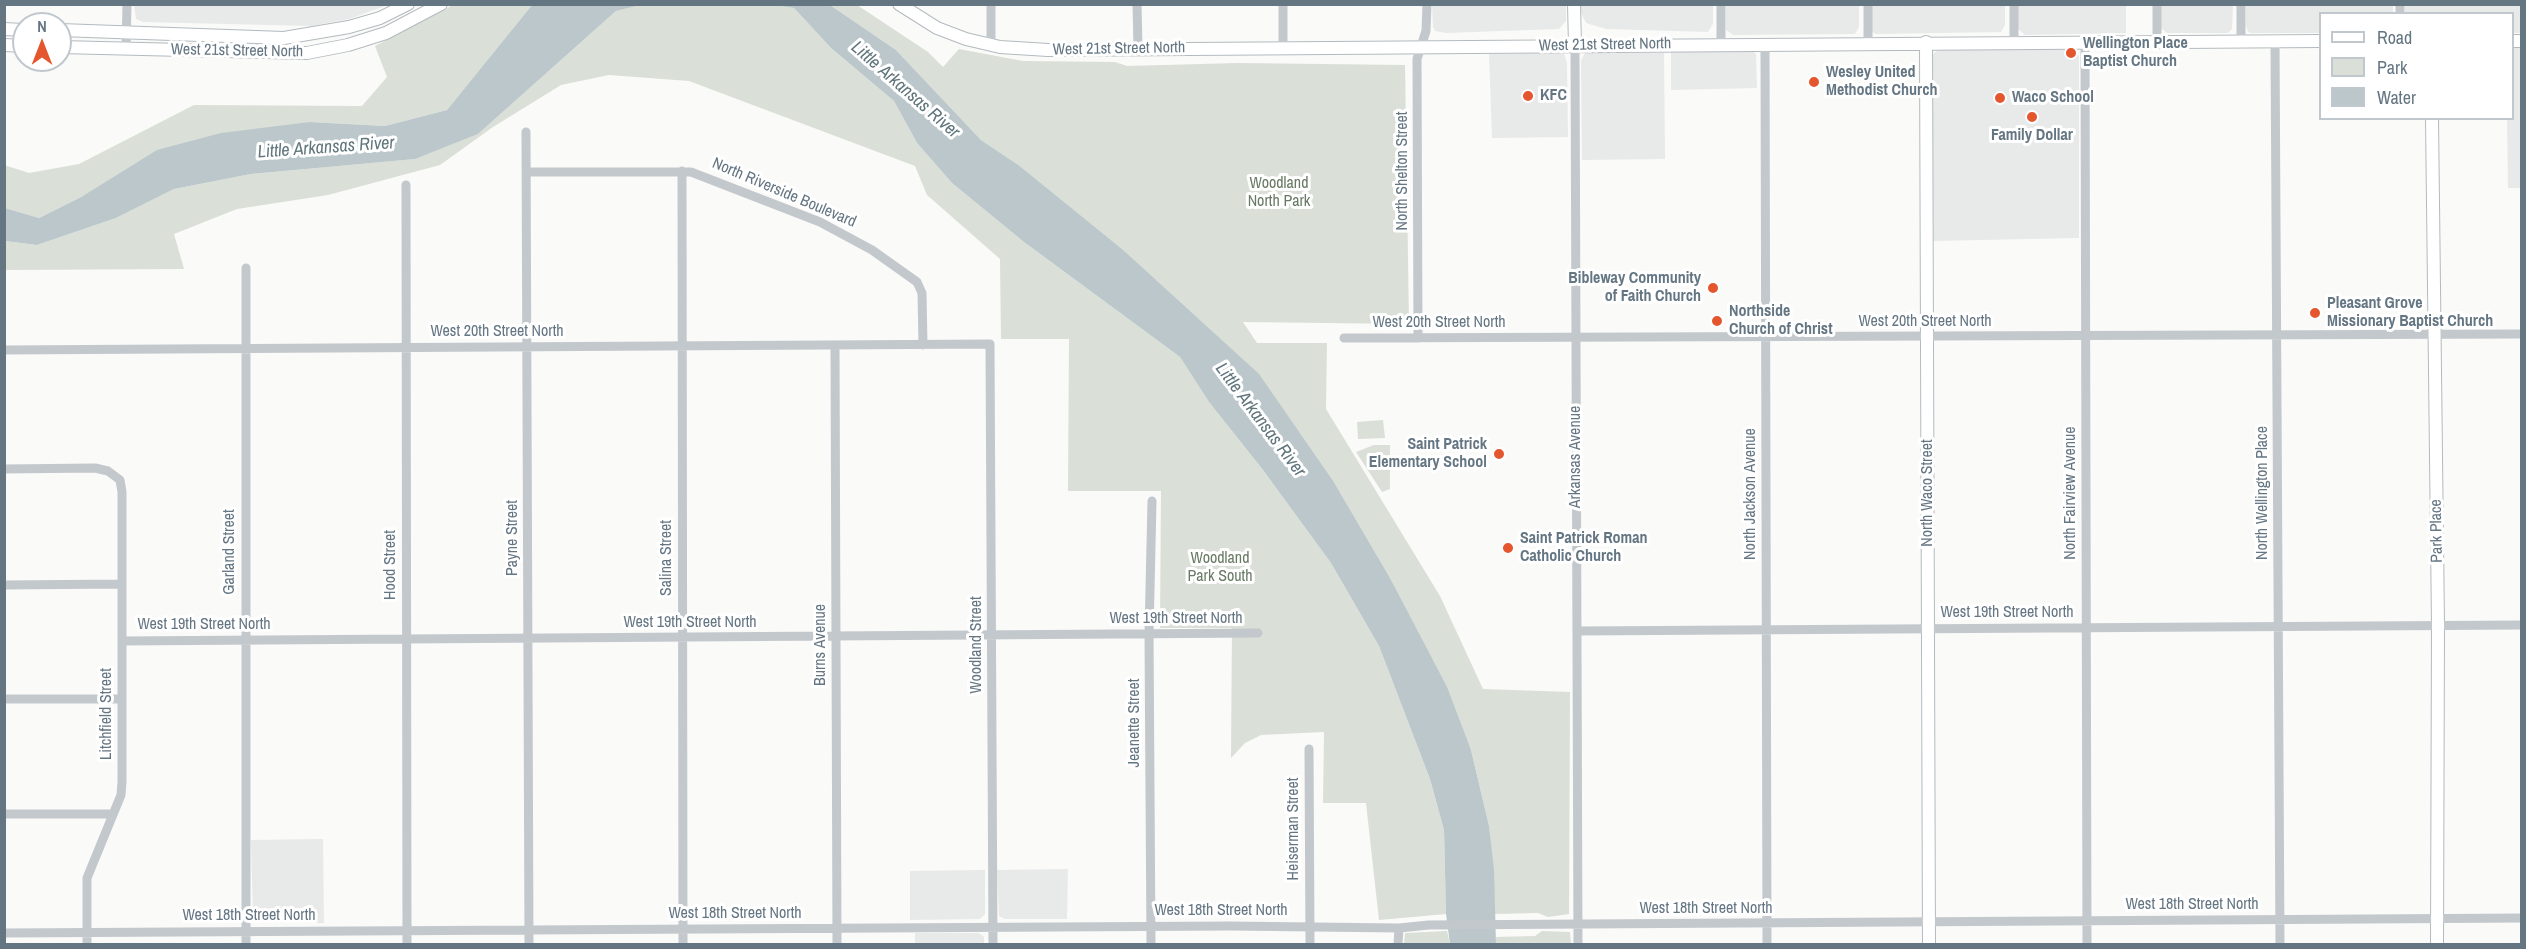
<!DOCTYPE html>
<html>
<head>
<meta charset="utf-8">
<style>
	body { margin:0 }
	#map { position:relative; width:2526px; height:949px; overflow:hidden; background:#fafaf8; font-family:"Archivo Narrow",sans-serif }
	canvas { display:block }
	.frame { position:absolute; inset:0; border:6px solid #657683; pointer-events:none }
	.legend { position:absolute; left:2319px; top:12px; width:195px; height:108px; box-sizing:border-box; background:#fff; border:2px solid #c1c8cd; margin:0; padding:8px 10px; list-style:none; font-size:18px; color:#657683 }
	.legend li { display:flex; align-items:center; gap:12px; height:30px }
	.legend b { width:30px; border:2px solid #c1c8cd }
	.north { position:absolute; left:12px; top:12px; width:60px; height:60px; box-sizing:border-box; background:#fff; border:2px solid #c1c8cd; border-radius:50%; rotate:0deg; font-size:16px; font-weight:700; line-height:24px; text-align:center; color:#657683 }
	.north::after { content:''; display:block; margin:auto; width:21px; height:27px; background:#e4572e; clip-path:polygon(50% 0,100% 100%,50% 72%,0 100%) }
</style>
</head>
<body>
<div id="map">
<canvas width="2526" height="949"></canvas>
<div class="frame"></div>
<ul class="legend">
<li><b style="height:8px;background:#fff"></b>Road</li>
<li><b style="height:16px;background:#dadfd7"></b>Park</li>
<li><b style="height:16px;background:#bbc7cb"></b>Water</li>
</ul>
<div class="north">N</div>
</div>
<script>
const context = document.querySelector('canvas').getContext('2d');
context.lineJoin = 'round';
function fillPath(path, color) {
  context.fillStyle = color;
  context.fill(path, 'evenodd');
}
function shape(rows) {
  const path = new Path2D();
  for (const r of rows) {
    path.moveTo(r[0], r[1]);
    for (let i = 2; i < r.length; i += 2) path.lineTo(r[i], r[i + 1]);
  }
  return path;
}
function trace(path, color, width, dash) {
  context.strokeStyle = color;
  context.lineWidth = width;
  context.lineCap = dash ? 'butt' : 'round';
  context.setLineDash(dash || []);
  context.stroke(path);
}
function drawText(font, color, halo, rows, align = 'center') {
  context.font = font + ' "Archivo Narrow",sans-serif';
  context.lineWidth = 6;
  context.setLineDash([]);
  context.textBaseline = 'middle';
  context.strokeStyle = halo;
  context.fillStyle = color;
  for (const [text, x, y, turn = 0] of rows) {
    context.save();
    context.translate(x, y);
    context.rotate((+turn || 0) * Math.PI / 180);
    context.textAlign = isNaN(turn) ? turn : align;
    if (halo) context.strokeText(text, 0, 0);
    context.fillText(text, 0, 0);
    context.restore();
  }
}
fillPath(shape([
	[134,5,134,4,388,5,349,19,311,26,143,22,136,19],
	[1432,5,1566,5,1566,21,1559,29,1446,33,1435,31,1433,27],
	[1581,5,1713,5,1713,24,1708,32,1606,29,1586,23,1581,13],
	[1726,5,1859,5,1859,27,1855,34,1733,35,1726,30],
	[1871,5,2005,5,2005,25,2001,32,1876,34,1872,32],
	[2017,5,2126,5,2126,33,2025,35,2017,28],
	[2161,5,2233,5,2232,29,2228,33,2167,33,2161,28],
	[2246,5,2393,5,2393,13,2320,14,2320,33,2252,33,2248,32,2246,26],
	[2405,5,2521,5,2521,33,2513,33,2512,14,2405,13],
	[2069,48,2077,50,2079,57,2079,238,1932,241,1931,58,1935,52,1942,49],
	[2513,48,2521,48,2522,188,2508,188,2507,119,2512,118],
	[1753,51,1756,54,1757,88,1671,90,1671,52],
	[1557,53,1564,54,1567,63,1568,137,1492,138,1489,54],
	[1585,53,1664,53,1665,159,1582,160,1581,60],
	[323,839,324,923,253,922,251,840],
	[1068,869,1067,919,1005,919,999,916,997,870],
	[985,870,985,914,980,919,910,920,910,871],
	[915,933,979,933,984,937,984,944,915,944]
]), '#e8e9e9');
fillPath(shape([
	[639,4,776,4,794,8,831,48,894,101,917,143,952,183,1024,242,1180,357,1209,402,1263,470,1331,563,1379,646,1430,779,1444,830,1446,914,1379,920,1366,803,1323,803,1324,732,1261,735,1245,743,1231,758,1232,628,1160,628,1161,491,1068,491,1069,339,1001,339,1000,259,927,195,915,166,689,81,609,75,561,85,493,127,440,165,328,195,237,209,174,234,184,269,5,270,5,241,37,245,116,218,174,189,251,174,414,159,478,134,616,11],
	[453,5,532,5,447,110,385,126,310,122,83,196,39,218,5,208,4,165,29,173,79,164,194,105,362,106,387,77,375,46],
	[830,5,857,5,928,52,943,67,959,49,1023,61,1115,62,1127,66,1238,63,1405,65,1409,324,1243,322,1257,343,1327,343,1326,409,1440,596,1483,689,1570,692,1569,914,1548,917,1538,913,1495,914,1489,826,1471,750,1391,580,1017,164,981,140,896,50],
	[1383,420,1385,438,1358,439,1357,422],
	[1374,445,1390,445,1390,489,1382,492,1356,452],
	[1447,931,1450,944,1404,944,1405,933],
	[1542,931,1570,932,1571,944,1496,944,1496,937,1535,936]
]), '#dadfd7');
fillPath(shape([
	[532,5,639,5,616,11,478,134,415,159,251,174,174,189,116,218,37,245,5,241,5,208,39,218,83,196,157,150,221,133,310,122,385,126,447,110],
	[776,5,830,5,896,50,981,140,1017,164,1123,250,1259,374,1333,481,1391,580,1447,687,1471,750,1489,826,1494,870,1496,944,1450,944,1446,914,1444,830,1430,779,1379,646,1331,563,1263,470,1209,402,1180,357,1024,242,952,183,917,143,894,101,831,48,794,8]
]), '#bbc7cb');
const secondary = shape([
	[899,4,937,28,966,39,1000,47,1048,50,2320,41],
	[1574,4,1575,45],
	[4,29,24,30],
	[60,30,284,38,349,27,380,18,408,4],
	[2512,41,2522,41],
	[1926,42,1929,944],
	[4,45,24,46],
	[60,47,307,53,348,45,386,33,441,4],
	[2432,118,2438,625,2437,944]
]);
trace(secondary, '#b3babf', 14);
trace(shape([
	[991,4,991,44],
	[1137,4,1138,49],
	[1283,4,1283,47],
	[1721,4,1721,44],
	[1868,4,1868,43],
	[2014,4,2014,42],
	[2157,4,2157,41],
	[2241,4,2241,41],
	[2400,14,2400,4],
	[2275,41,2280,944],
	[2085,42,2087,944],
	[1765,44,1767,944],
	[1575,45,1578,944],
	[126,49,127,4],
	[526,132,529,944],
	[682,171,683,944],
	[527,172,691,172,820,222,872,250,917,282,922,293,923,345],
	[406,185,407,944],
	[246,268,246,944],
	[1344,338,2522,334],
	[1418,338,1417,59,1426,31,1427,4],
	[835,345,837,944],
	[4,350,990,344,993,944],
	[4,469,95,468,108,471,120,480,122,492,122,782,121,795,87,878,87,944],
	[4,585,122,584],
	[1577,631,2522,625],
	[122,641,1258,633],
	[4,699,122,699],
	[1309,749,1310,944],
	[4,814,113,814],
	[4,933,1230,926,1399,928,1429,925,2522,918],
	[1151,944,1149,634,1152,501],
	[1398,944,1399,928]
]), '#c3c8cc', 9);
trace(secondary, '#fff', 12);
for (const [x, y, r, color] of [
	[2071,53,6,"#e4572e"],
	[1814,82,6,"#e4572e"],
	[1528,96,6,"#e4572e"],
	[2000,98,6,"#e4572e"],
	[2032,117,6,"#e4572e"],
	[1713,288,6,"#e4572e"],
	[2315,313,6,"#e4572e"],
	[1717,321,6,"#e4572e"],
	[1499,454,6,"#e4572e"],
	[1508,548,6,"#e4572e"]
]) {
  const dot = new Path2D();
  dot.arc(x, y, r, 0, 2 * Math.PI);
  context.fillStyle = color;
  context.fill(dot);
  trace(dot, '#fff', 2);
}
drawText('bold 16px', '#657683', '#fff', [
	["Wellington Place",2083,44],
	["Baptist Church",2083,62],
	["Wesley United",1826,73],
	["Methodist Church",1826,91],
	["KFC",1540,96],
	["Waco School",2012,98],
	["Family Dollar",2032,136,"center"],
	["Bibleway Community",1701,279,"right"],
	["of Faith Church",1701,297,"right"],
	["Pleasant Grove",2327,304],
	["Missionary Baptist Church",2327,322],
	["Northside",1729,312],
	["Church of Christ",1729,330],
	["Saint Patrick",1487,445,"right"],
	["Elementary School",1487,463,"right"],
	["Saint Patrick Roman",1520,539],
	["Catholic Church",1520,557]
], 'left');
drawText('16px', '#657683', '#fff', [
	["West 21st Street North",1605,45,-1],
	["West 21st Street North",1119,49,-1],
	["West 21st Street North",237,51,1],
	["North Shelton Street",1403,171,-90],
	["North Riverside Boulevard",784,193,23],
	["West 20th Street North",1925,322],
	["West 20th Street North",1439,323],
	["West 20th Street North",497,332],
	["Arkansas Avenue",1576,457,-90],
	["North Waco Street",1928,493,-90],
	["North Fairview Avenue",2071,493,-90],
	["North Wellington Place",2263,493,-90],
	["North Jackson Avenue",1751,494,-90],
	["Park Place",2437,531,-91],
	["Payne Street",513,538,-90],
	["Garland Street",230,552,-90],
	["Salina Street",667,558,-90],
	["Hood Street",391,565,-90],
	["West 19th Street North",2007,613],
	["West 19th Street North",1176,619],
	["West 19th Street North",690,623],
	["West 19th Street North",204,625],
	["Burns Avenue",821,645,-90],
	["Woodland Street",977,645,-90],
	["Litchfield Street",107,714,-90],
	["Jeanette Street",1135,723,-90],
	["Heiserman Street",1294,829,-90],
	["West 18th Street North",2192,905],
	["West 18th Street North",1706,909],
	["West 18th Street North",1221,911],
	["West 18th Street North",735,914],
	["West 18th Street North",249,916]
]);
drawText('16px', '#687a64', '#fff', [
	["Woodland",1279,184],
	["North Park",1279,202],
	["Woodland",1220,559],
	["Park South",1220,577]
]);
drawText('italic 18px', '#60757c', '#fff', [
	["Little Arkansas River",905,90,41],
	["Little Arkansas River",326,148,-4],
	["Little Arkansas River",1260,420,53]
]);
</script>
</body>
</html>
